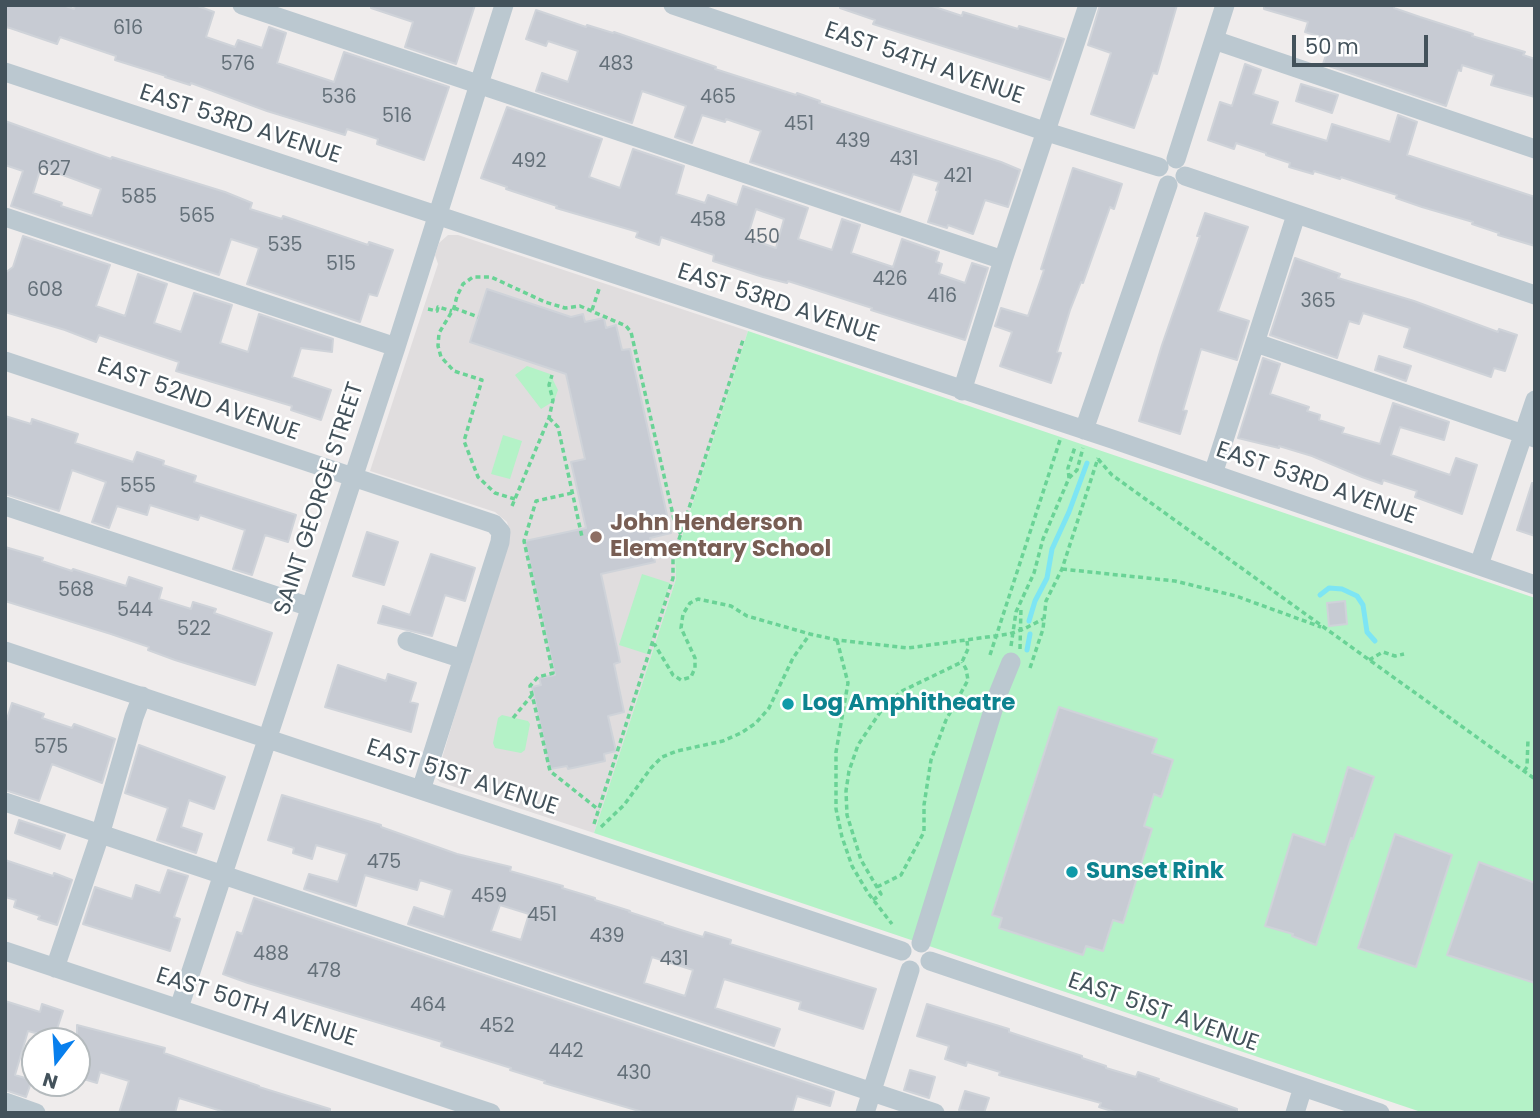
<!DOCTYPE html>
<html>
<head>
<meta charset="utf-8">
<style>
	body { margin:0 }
	#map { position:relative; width:1540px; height:1118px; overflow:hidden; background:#efecec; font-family:Poppins,sans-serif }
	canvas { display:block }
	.frame { position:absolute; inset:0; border:7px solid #43525b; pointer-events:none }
	.north { position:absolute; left:21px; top:1027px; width:70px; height:70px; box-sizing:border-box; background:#fff; border:2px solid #b4babd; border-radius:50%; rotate:197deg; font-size:19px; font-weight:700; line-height:28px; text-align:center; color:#43525b }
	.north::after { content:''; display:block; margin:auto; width:24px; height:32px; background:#087fed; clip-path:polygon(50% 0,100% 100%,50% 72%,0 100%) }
	.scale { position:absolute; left:1292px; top:35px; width:136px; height:32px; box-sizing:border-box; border:4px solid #43525b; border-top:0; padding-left:9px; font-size:21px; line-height:24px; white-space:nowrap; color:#43525b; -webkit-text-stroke:5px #fff; paint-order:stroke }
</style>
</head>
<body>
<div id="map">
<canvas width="1540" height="1118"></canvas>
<div class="frame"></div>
<div class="north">N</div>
<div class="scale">50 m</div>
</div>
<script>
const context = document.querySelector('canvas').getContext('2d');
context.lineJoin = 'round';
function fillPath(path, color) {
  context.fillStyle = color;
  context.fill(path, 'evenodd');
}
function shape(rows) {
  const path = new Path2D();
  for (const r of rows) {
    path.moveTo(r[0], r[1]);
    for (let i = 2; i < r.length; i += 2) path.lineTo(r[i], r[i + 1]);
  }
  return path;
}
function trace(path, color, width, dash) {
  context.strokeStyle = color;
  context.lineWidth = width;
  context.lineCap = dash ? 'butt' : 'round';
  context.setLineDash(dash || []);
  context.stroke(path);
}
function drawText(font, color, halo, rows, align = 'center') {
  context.font = font + ' Poppins,sans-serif';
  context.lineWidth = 5;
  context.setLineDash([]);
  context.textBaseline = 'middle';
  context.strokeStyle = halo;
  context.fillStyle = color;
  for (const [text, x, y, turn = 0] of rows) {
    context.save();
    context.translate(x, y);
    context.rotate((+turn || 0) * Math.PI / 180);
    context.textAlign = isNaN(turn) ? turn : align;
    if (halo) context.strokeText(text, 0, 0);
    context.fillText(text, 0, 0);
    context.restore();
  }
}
fillPath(shape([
	[448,235,458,235,748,331,675,557,676,579,594,833,440,782,436,778,510,532,507,522,495,512,370,471,438,264,435,255,439,243]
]), '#e0ddde');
fillPath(shape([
	[748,331,1535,598,1535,1113,1424,1113,594,833,676,579,675,558],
	[527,366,550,374,558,390,554,401,541,409,515,375],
	[503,435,522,441,510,479,491,474],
	[642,574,670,583,647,654,619,645],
	[502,715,528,721,530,724,525,750,521,753,495,748,493,743,498,718]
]), '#b4f2c7');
trace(shape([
	[1320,595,1329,588,1342,589,1357,596,1363,605,1367,632,1375,641],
	[1029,621,1035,601,1047,578,1052,549,1069,512,1087,463],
	[1027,650,1030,634]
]), '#7de5f4', 5);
const building = shape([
	[5,5,63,5,74,9,75,5,195,5,214,12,206,37,235,47,238,40,262,48,269,27,286,33,277,63,334,82,344,52,449,87,424,160,377,144,378,139,347,129,345,135,267,111,191,83,190,85,165,77,166,76,115,60,116,56,60,37,57,44,10,28,5,27,5,5],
	[371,5,475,5,456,64,405,47,413,22,371,8,371,5],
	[840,5,929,5,962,16,963,12,1018,29,1019,26,1064,39,1050,80,873,24,875,20,840,8,840,5],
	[1100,5,1177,5,1157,74,1153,73,1134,128,1091,114,1111,53,1088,45,1100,5],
	[1264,5,1395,5,1394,8,1420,17,1473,34,1472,36,1525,52,1523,55,1535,59,1535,97,1491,85,1494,75,1462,65,1461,71,1458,70,1446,106,1323,64,1331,40,1305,32,1308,22,1264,9,1264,5],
	[536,10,586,27,587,25,613,33,614,32,716,67,715,69,796,95,797,93,820,101,819,103,1001,162,1020,170,1008,207,985,200,973,234,948,225,947,228,928,222,938,191,936,190,939,182,913,174,900,212,750,162,761,131,726,119,725,122,702,115,692,143,675,137,686,106,642,91,632,123,536,91,542,73,568,82,578,51,548,41,546,46,526,39,536,10],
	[1245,64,1261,70,1253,94,1278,102,1271,124,1327,141,1332,124,1390,142,1398,115,1417,122,1407,155,1535,197,1535,246,1498,235,1499,233,1472,224,1473,222,1422,207,1396,198,1397,195,1365,185,1341,177,1340,179,1314,171,1313,174,1289,167,1290,163,1266,155,1266,153,1236,143,1234,149,1208,140,1220,102,1232,106,1245,64],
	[1301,84,1338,95,1332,113,1296,101,1301,84],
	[507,107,602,139,589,177,620,188,633,149,684,166,676,194,705,203,708,195,737,205,743,186,808,208,798,239,832,250,842,219,860,225,851,253,893,267,902,239,939,252,936,262,942,264,939,274,965,283,972,263,988,268,965,340,871,310,872,308,788,281,787,283,763,277,713,261,714,255,661,237,659,245,636,237,638,232,556,208,557,206,506,189,507,187,481,178,507,107],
	[756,209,784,219,776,248,747,238,756,209],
	[5,121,111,159,112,157,225,192,252,203,250,209,282,219,283,216,368,245,369,242,393,250,377,296,369,294,360,322,247,284,259,248,231,239,219,275,11,206,23,171,5,165,5,121],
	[41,167,101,189,92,216,61,206,62,203,33,193,41,167],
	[1073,168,1122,184,1114,209,1110,207,1083,283,1081,282,1070,310,1057,352,1061,353,1051,383,1000,366,1012,332,995,326,1001,308,1028,316,1044,270,1041,269,1073,168],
	[1205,213,1248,227,1218,311,1249,321,1237,360,1201,349,1183,410,1187,411,1180,434,1139,421,1162,345,1200,236,1197,236,1205,213],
	[23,236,110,265,96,306,125,316,138,274,167,284,154,323,181,332,194,293,232,305,220,343,248,352,259,314,333,339,332,352,301,348,292,377,331,390,321,420,291,410,292,406,176,371,179,362,99,335,96,342,65,330,5,312,5,273,13,267,23,236],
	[1295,258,1340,274,1338,278,1414,301,1498,332,1499,329,1517,335,1505,371,1494,368,1491,377,1404,347,1410,328,1363,313,1359,324,1349,321,1337,358,1270,335,1295,258],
	[487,289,571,317,583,314,585,322,604,318,606,328,616,325,622,350,630,349,671,533,650,538,655,562,601,574,620,662,614,664,624,712,608,716,616,751,604,754,605,761,568,769,567,766,550,769,532,687,541,685,539,678,555,675,525,541,586,528,571,462,585,459,566,374,470,342,487,289],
	[1379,356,1411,366,1406,381,1375,370,1379,356],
	[1263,358,1280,364,1270,394,1309,407,1307,411,1320,415,1319,420,1344,428,1342,433,1380,444,1393,403,1449,422,1444,440,1400,427,1391,455,1450,475,1456,458,1477,465,1462,514,1415,497,1417,491,1383,480,1382,484,1362,477,1312,456,1279,446,1279,448,1238,438,1263,358],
	[5,416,31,424,32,419,78,434,75,443,133,462,137,452,164,461,163,465,196,476,194,482,296,515,288,542,265,535,252,575,233,569,245,530,200,515,198,520,150,505,147,515,117,506,109,528,92,522,106,482,72,470,59,511,5,494,5,416],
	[1532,483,1535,483,1535,536,1517,530,1532,483],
	[367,532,398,542,384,585,353,576,367,532],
	[5,547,43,558,42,561,72,571,73,569,126,586,129,577,162,588,159,599,191,609,193,602,216,609,214,613,272,633,255,685,175,660,148,650,149,647,111,634,5,601,5,547],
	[431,554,475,568,465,601,445,595,432,636,378,623,383,606,410,615,431,554],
	[1345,601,1347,624,1329,626,1327,603,1345,601],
	[338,665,386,681,388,674,416,683,410,702,418,704,411,732,325,707,338,665],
	[12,703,44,714,42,718,72,728,74,724,115,739,102,783,52,764,39,801,5,790,5,725,12,703],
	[1059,707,1157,739,1152,753,1173,760,1161,797,1154,794,1144,826,1152,829,1123,923,1113,920,1103,951,1086,946,1083,955,999,928,1002,918,992,915,1059,707],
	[139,745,225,777,214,809,189,800,181,827,202,834,196,853,157,840,168,808,125,793,139,745],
	[1348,767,1374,777,1353,839,1351,838,1316,945,1292,936,1293,934,1265,926,1293,834,1325,845,1348,767],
	[282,795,381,825,381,827,457,854,511,867,510,871,563,886,562,888,595,898,595,900,630,911,629,912,663,923,662,924,703,937,705,932,731,940,730,944,876,989,863,1029,799,1009,801,1002,724,979,715,1008,780,1029,774,1046,408,924,414,907,444,917,452,890,420,880,417,890,365,875,356,906,304,889,309,874,338,882,347,854,316,845,312,859,293,853,294,848,268,840,282,795],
	[500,905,529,914,521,940,491,931,500,905],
	[652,957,693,970,685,996,644,983,652,957],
	[19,820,65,835,60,849,15,833,19,820],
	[1395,834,1452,855,1416,967,1358,948,1395,834],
	[5,860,53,876,54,873,72,880,57,925,38,919,40,916,14,907,16,900,5,897,5,860],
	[1479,862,1535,883,1535,983,1447,955,1479,862],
	[168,870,188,876,174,917,180,919,170,951,83,924,95,887,132,899,136,885,160,893,168,870],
	[254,898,834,1092,830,1106,797,1096,792,1113,646,1113,544,1083,545,1081,510,1070,511,1068,441,1046,442,1042,248,983,223,974,237,932,242,934,254,898],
	[5,1001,40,1012,42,1004,63,1011,54,1038,28,1031,15,1075,32,1080,26,1097,5,1090,5,1001],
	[927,1004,1009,1029,1009,1032,1082,1056,1082,1058,1106,1066,1106,1068,1136,1077,1138,1072,1159,1079,1158,1081,1237,1109,1237,1113,1118,1113,1099,1107,1101,1103,999,1075,1000,1072,967,1062,966,1066,945,1059,949,1046,917,1036,927,1004],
	[77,1025,165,1048,164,1053,259,1086,259,1087,330,1109,330,1113,228,1113,179,1098,175,1113,119,1113,129,1081,100,1072,97,1083,77,1077,77,1025],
	[910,1070,935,1077,929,1098,904,1090,910,1070],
	[965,1091,989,1098,984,1113,959,1110,965,1091]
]);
fillPath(building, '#c7cbd3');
trace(building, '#cfd3d9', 2);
trace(shape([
	[454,308,478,317],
	[428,309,437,311,438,307,452,311],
	[592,310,599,289],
	[549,418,558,427,582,537],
	[1098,459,1112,475,1535,779],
	[1069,478,1068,468,1075,447],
	[572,493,536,501,524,541,553,673,538,677,530,686,550,771,599,810],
	[515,499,495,493,478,477,464,441,482,380,454,371,441,357,438,346,439,333,454,308,457,296,463,284,473,277,491,277,545,302,565,308,580,306,626,326,631,332,676,528,681,534],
	[512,506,549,418,553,400,549,385,552,375],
	[1062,569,1175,581,1236,596,1321,627],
	[837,640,848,683,836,752,836,809,842,837,852,866,868,893,892,924],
	[652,644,655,645,673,675,681,680,691,677,695,668,695,658,681,628,683,614,690,603,698,599,731,606,747,616,810,634,837,640,908,648,1009,634,1024,629,1043,619],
	[1011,646,1016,612,1034,573,1043,539,1069,478,1077,470,1083,448],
	[1020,649,1021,607],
	[990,655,1060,440],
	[1369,660,1383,652,1395,656,1404,654],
	[1030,668,1043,629,1046,601,1062,569,1098,458],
	[513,718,532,695],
	[1524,771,1527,767,1528,739],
	[594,824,673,578,673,558,743,340],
	[601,827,624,805,651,768,662,757,677,751,723,741,741,733,756,723,769,708,793,658,810,634],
	[877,887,901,875,924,832,924,805,931,760,946,720,968,680,966,669,962,662],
	[873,900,881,894,861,860,847,815,846,791,849,771,858,745,885,705,902,691,962,662,968,649,967,641]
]), '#6ad396', 3.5, [5, 3.5]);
trace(shape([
	[242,5,1003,260],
	[673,5,1047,132,1159,167],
	[1214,40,1535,149],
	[5,72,1112,439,1535,585],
	[1176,159,1225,5],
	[1185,176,1535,295],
	[5,217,396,347],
	[1256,343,1535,438],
	[5,361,494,524,501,532,500,542,421,790],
	[962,391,1003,260,1088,5],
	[1084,430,1168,185],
	[1213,474,1296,215],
	[5,506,310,607],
	[1479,565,1535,400],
	[407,641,463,659],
	[5,651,902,951],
	[5,802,935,1113],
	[921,943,998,694,1011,662],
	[5,951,491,1113],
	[930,961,1380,1113],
	[55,968,100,835,134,717,142,696],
	[179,1008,396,347,504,5],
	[5,1102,36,1113],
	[865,1113,910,970],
	[1295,1113,1303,1087]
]), '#bbc8d0', 19);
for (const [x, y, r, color] of [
	[596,537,7,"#8d6e63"],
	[788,704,7,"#0f9aa8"],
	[1072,872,7,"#0f9aa8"]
]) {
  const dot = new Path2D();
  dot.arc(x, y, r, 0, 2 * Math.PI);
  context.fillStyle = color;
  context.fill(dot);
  trace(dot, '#fff', 2.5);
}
drawText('19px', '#647079', null, [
	["616",128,29],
	["576",238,65],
	["483",616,65],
	["536",339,98],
	["465",718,98],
	["516",397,117],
	["451",799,125],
	["439",853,142],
	["431",904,160],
	["492",529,162],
	["627",54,170],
	["421",958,177],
	["585",139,198],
	["565",197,217],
	["458",708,221],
	["450",762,238],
	["535",285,246],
	["515",341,265],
	["426",890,280],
	["608",45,291],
	["416",942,297],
	["365",1318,302],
	["555",138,487],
	["568",76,591],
	["544",135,611],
	["522",194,630],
	["575",51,748],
	["475",384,863],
	["459",489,897],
	["451",542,916],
	["439",607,937],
	["488",271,955],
	["431",674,960],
	["478",324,972],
	["464",428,1006],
	["452",497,1027],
	["442",566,1052],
	["430",634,1074]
]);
drawText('23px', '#43525b', '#fff', [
	["EAST 54TH AVENUE",924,64,19],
	["EAST 53RD AVENUE",240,125,18],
	["EAST 53RD AVENUE",778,304,18],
	["EAST 52ND AVENUE",198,400,19],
	["EAST 53RD AVENUE",1316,484,19],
	["SAINT GEORGE STREET",320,499,-72],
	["EAST 51ST AVENUE",462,778,18],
	["EAST 50TH AVENUE",256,1008,18],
	["EAST 51ST AVENUE",1163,1013,19]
]);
drawText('bold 23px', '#785e54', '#fff', [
	["John Henderson",610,524],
	["Elementary School",610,550]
], 'left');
drawText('bold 23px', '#0d838f', '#fff', [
	["Log Amphitheatre",802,704],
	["Sunset Rink",1086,872]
], 'left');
</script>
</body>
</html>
